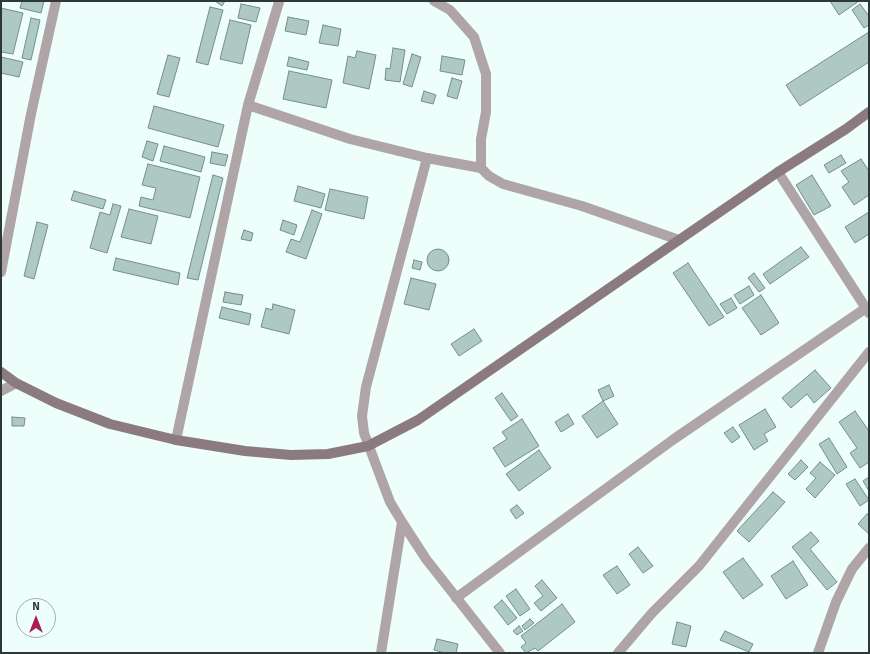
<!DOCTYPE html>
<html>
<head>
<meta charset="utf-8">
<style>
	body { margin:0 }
	#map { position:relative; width:870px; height:654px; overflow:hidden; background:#eefefb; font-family:Signika,sans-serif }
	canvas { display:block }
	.frame { position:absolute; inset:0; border:2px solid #2e3836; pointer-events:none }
	.north { position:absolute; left:16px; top:598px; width:40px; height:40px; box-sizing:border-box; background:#eefefb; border:1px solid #a1afac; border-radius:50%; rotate:0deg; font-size:11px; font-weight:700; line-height:16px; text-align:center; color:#2e3836 }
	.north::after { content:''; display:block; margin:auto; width:14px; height:18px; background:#ad1d55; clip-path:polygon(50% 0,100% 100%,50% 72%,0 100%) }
</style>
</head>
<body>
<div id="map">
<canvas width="870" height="654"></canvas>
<div class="frame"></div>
<div class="north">N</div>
</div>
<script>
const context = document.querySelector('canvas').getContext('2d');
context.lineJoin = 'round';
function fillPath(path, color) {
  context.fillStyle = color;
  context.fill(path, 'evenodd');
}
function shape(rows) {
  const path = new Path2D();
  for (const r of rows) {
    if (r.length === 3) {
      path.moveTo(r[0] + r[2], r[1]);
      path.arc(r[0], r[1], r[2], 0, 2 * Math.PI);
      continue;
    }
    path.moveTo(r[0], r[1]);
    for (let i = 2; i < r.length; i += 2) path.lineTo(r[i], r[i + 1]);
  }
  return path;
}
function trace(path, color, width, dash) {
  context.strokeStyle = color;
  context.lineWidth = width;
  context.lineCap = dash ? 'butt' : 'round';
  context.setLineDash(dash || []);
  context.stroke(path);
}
const building = shape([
	[22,1,44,1,41,13,20,8,22,1],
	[215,1,225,1,222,6,215,1],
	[830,1,859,1,839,15,830,1],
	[241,4,260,8,256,22,238,18,241,4],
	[860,4,869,16,869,25,864,28,852,10,860,4],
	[210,7,223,10,208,65,196,62,210,7],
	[1,8,23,13,13,54,1,52,1,8],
	[288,17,309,21,306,35,285,31,288,17],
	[31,18,40,20,31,60,22,58,31,18],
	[230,20,251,25,242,64,220,59,230,20],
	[323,25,341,29,338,46,319,43,323,25],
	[869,32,869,62,800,106,786,85,869,32],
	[393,48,405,50,400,82,385,80,386,68,390,69,393,48],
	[357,51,376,55,369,89,343,83,348,56,355,58,357,51],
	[412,54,421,57,412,87,403,84,412,54],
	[168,55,180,58,169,97,157,94,168,55],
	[442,56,465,60,462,75,440,71,442,56],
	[1,57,23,62,19,77,1,73,1,57],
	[289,57,309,62,307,70,287,66,289,57],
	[289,71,332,80,326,108,283,99,289,71],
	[452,78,462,81,457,99,447,96,452,78],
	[424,91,436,95,433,104,421,101,424,91],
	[154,106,224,125,218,147,148,128,154,106],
	[147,141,158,144,153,161,142,157,147,141],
	[164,146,205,157,201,172,160,161,164,146],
	[212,152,228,155,225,166,210,163,212,152],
	[841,155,846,163,829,173,824,165,841,155],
	[861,159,869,171,869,195,854,205,842,187,849,182,841,171,861,159],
	[148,164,200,177,190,218,139,206,141,197,153,200,156,188,142,185,148,164],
	[213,175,223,178,198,280,187,278,213,175],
	[812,175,831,206,814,215,796,185,812,175],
	[298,186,325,194,321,208,294,201,298,186],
	[330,189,368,197,364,219,325,210,330,189],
	[74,191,106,200,103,209,71,200,74,191],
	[113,204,121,206,107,253,90,248,100,212,110,215,113,204],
	[129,209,158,216,151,244,121,237,129,209],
	[312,210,322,214,306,259,286,252,291,239,300,242,312,210],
	[869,212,869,234,855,243,845,227,869,212],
	[283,220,297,225,294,235,280,230,283,220],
	[37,222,48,225,34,279,24,276,37,222],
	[244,230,253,233,251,241,241,239,244,230],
	[801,247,809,257,770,284,763,274,801,247],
	[438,260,11],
	[116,258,180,273,178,285,113,270,116,258],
	[414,260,422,262,420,270,412,268,414,260],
	[688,263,724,317,709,326,673,273,688,263],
	[754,273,765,288,759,292,748,278,754,273],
	[411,278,436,284,429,310,404,304,411,278],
	[749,286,754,295,740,304,734,295,749,286],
	[225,292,243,295,241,305,223,302,225,292],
	[761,295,779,323,761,335,742,308,761,295],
	[731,298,737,308,727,314,720,304,731,298],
	[273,304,295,310,289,334,261,327,266,308,272,310,273,304],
	[222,307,251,314,249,325,219,318,222,307],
	[474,329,482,341,459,356,451,344,474,329],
	[815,370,831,388,814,403,807,394,791,408,782,398,815,370],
	[609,385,614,396,603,401,598,390,609,385],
	[502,393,518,416,511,421,495,398,502,393],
	[603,401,618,424,597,438,582,416,603,401],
	[765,409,776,427,764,434,768,441,754,450,739,425,765,409],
	[855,411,869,431,869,462,860,468,850,453,857,448,839,422,855,411],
	[568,414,574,424,561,432,555,422,568,414],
	[12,417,25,418,24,426,12,426,12,417],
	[522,419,539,446,505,467,493,448,507,439,502,432,522,419],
	[733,427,740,437,732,443,724,433,733,427],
	[829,438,847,467,837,474,819,444,829,438],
	[539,450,551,468,519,491,506,474,539,450],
	[801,460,808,467,795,480,788,474,801,460],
	[820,462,835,475,815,498,806,489,816,478,810,473,820,462],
	[869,477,869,491,863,481,869,477],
	[855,479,869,500,860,506,846,484,855,479],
	[773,492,785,502,749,542,737,531,773,492],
	[517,505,524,513,516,519,510,510,517,505],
	[867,514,869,515,869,534,858,524,867,514],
	[811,532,819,541,810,549,837,582,827,590,792,547,811,532],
	[638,547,653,566,643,573,629,554,638,547],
	[743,558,763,585,743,599,723,572,743,558],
	[793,561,808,585,786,599,771,576,793,561],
	[617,566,630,585,617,594,603,575,617,566],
	[542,580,557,598,541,611,534,603,543,596,535,586,542,580],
	[516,589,530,609,520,616,506,596,516,589],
	[502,600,517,618,508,625,494,607,502,600],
	[562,604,575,622,538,651,535,648,526,653,521,647,526,643,521,636,562,604],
	[530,619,534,623,525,630,522,626,530,619],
	[677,622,691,626,686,647,672,644,677,622],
	[519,626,523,631,517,635,513,631,519,626],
	[725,631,753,644,749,652,720,640,725,631],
	[437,639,458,644,456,653,445,653,434,650,437,639]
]);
fillPath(building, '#aec8c3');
trace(building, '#768f8a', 1);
trace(shape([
	[434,1,450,10,474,37,486,74,486,112,481,139,481,168,489,176,503,184,582,206,679,240],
	[248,105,350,139,427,158,481,168],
	[427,158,366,387,362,416,364,433,390,502,402,522,426,559,500,653],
	[778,172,869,313],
	[1,272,31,114,56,1],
	[1,391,16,383],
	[176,440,248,105,279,2],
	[456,598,674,439,866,308],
	[381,653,402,522],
	[618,653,652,613,699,566,869,352],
	[818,653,836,602,852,569,869,548]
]), '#afa4a6', 10);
trace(shape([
	[1,372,16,383,56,403,110,424,176,440,245,451,291,455,328,454,368,446,418,420,679,240,778,172,846,129,869,112]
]), '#8b7b7e', 10);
</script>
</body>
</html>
